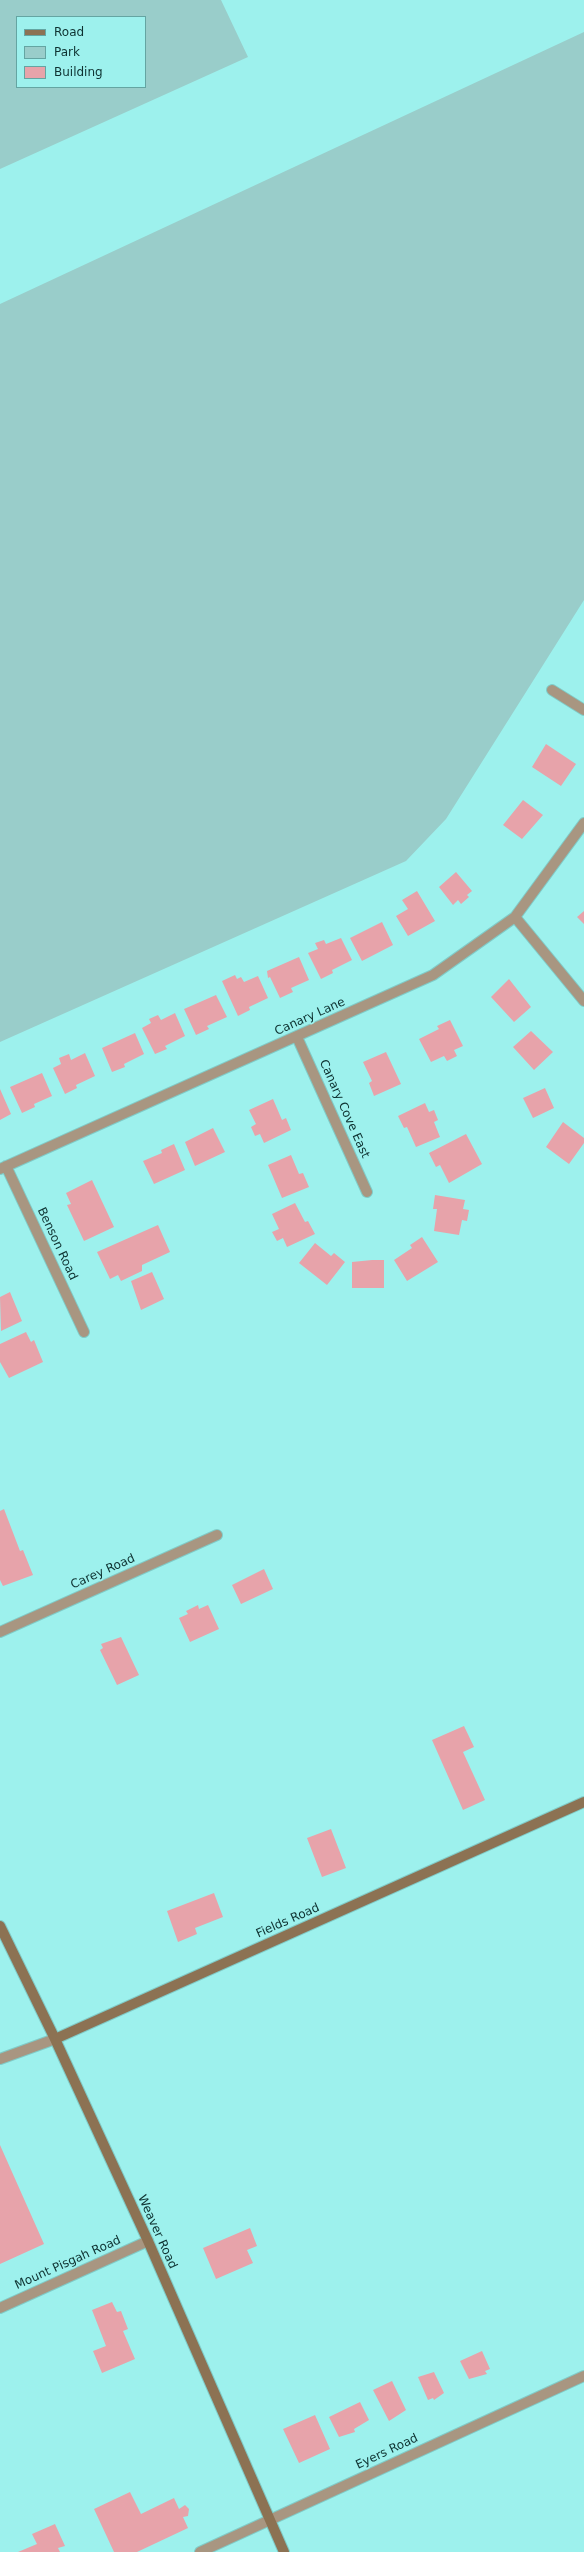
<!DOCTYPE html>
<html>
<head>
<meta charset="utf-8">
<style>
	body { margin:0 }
	#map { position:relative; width:584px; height:2552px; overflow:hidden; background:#9df1ed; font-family:"DejaVu Sans",sans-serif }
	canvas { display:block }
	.legend { position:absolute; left:16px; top:16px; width:130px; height:72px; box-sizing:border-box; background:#9df1ed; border:1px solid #64a5a2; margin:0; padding:5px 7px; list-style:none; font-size:12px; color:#0e3231 }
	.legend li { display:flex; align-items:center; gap:8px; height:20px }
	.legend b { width:20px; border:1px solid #64a5a2 }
</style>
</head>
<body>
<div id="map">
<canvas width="584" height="2552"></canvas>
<ul class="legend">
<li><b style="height:5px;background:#8c7253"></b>Road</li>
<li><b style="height:11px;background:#99cdca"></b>Park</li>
<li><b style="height:11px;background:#e7a3aa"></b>Building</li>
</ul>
</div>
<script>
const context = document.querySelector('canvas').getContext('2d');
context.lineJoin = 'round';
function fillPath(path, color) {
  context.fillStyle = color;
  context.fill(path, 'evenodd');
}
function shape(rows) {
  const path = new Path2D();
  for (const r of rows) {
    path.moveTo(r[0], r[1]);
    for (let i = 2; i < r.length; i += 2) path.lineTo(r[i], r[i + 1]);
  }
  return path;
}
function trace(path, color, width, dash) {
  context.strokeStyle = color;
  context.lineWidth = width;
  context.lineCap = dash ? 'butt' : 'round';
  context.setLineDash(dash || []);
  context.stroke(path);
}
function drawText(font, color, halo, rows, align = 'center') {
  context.font = font + ' "DejaVu Sans",sans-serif';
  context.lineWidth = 3.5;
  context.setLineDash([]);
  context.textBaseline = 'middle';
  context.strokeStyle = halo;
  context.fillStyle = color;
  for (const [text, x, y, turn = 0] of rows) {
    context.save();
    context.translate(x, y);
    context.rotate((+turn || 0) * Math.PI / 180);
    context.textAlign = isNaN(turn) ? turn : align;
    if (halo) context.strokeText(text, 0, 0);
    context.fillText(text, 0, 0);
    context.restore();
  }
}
fillPath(shape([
	[0,0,221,0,248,57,0,169],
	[17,17,145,17,145,87,17,87],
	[584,32,584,600,446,819,406,861,0,1042,0,304]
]), '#99cdca');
fillPath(shape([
	[546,744,576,764,561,786,532,767],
	[523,800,543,815,522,839,503,825],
	[456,872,472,891,467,895,469,897,461,904,458,900,453,905,439,887],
	[417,891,435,921,408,936,396,916,408,909,402,900],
	[584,911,584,924,577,917],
	[382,922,393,945,362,961,350,938],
	[341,938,352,960,332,970,333,973,321,979,308,953,318,949,315,943,324,940,326,944],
	[299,957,309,980,291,988,293,992,280,998,270,977,268,978,267,971],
	[235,975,237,979,241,977,244,982,258,976,268,998,249,1007,250,1010,238,1016,222,981],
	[509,979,531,1007,514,1022,491,997],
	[216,995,227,1017,207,1026,209,1029,196,1035,184,1009],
	[175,1013,185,1036,165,1046,167,1049,155,1054,142,1028,151,1023,149,1019,158,1015,161,1020],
	[450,1020,463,1046,454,1050,457,1056,447,1061,444,1056,431,1062,419,1039,439,1029,437,1026],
	[531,1031,553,1052,534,1070,513,1047],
	[135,1033,144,1054,124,1064,125,1067,112,1072,102,1048],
	[386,1052,401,1084,374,1096,369,1083,372,1081,363,1062],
	[85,1053,95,1076,76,1085,77,1088,65,1094,53,1068,61,1064,59,1058,69,1054,71,1060],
	[42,1073,52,1096,34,1104,35,1107,22,1113,10,1087],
	[545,1088,554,1108,533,1118,523,1098],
	[0,1089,11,1114,0,1120],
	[273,1099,282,1120,286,1118,291,1130,264,1143,260,1134,255,1136,251,1127,256,1124,249,1110],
	[425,1103,429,1112,434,1110,438,1120,434,1122,440,1137,416,1147,407,1127,404,1128,398,1116],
	[563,1122,584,1138,584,1143,569,1164,546,1147],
	[213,1128,225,1152,195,1166,185,1142],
	[466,1134,482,1164,449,1183,440,1165,436,1167,429,1153],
	[174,1144,185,1170,154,1184,143,1161,162,1153,161,1150],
	[291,1155,299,1174,303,1173,309,1187,282,1198,268,1165],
	[92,1180,114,1227,84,1241,67,1205,71,1204,66,1193],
	[435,1195,465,1200,463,1209,469,1210,467,1221,462,1220,459,1235,434,1231,437,1209,433,1209],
	[295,1203,305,1222,308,1221,315,1234,287,1247,283,1238,277,1241,272,1232,279,1229,272,1214],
	[158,1225,170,1252,142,1265,142,1271,121,1281,118,1275,110,1279,97,1252],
	[422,1237,438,1262,407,1281,394,1260,412,1248,410,1245],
	[315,1243,331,1256,334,1253,345,1262,327,1285,299,1263],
	[372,1260,384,1260,384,1288,352,1288,352,1262],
	[152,1272,164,1299,141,1310,131,1281],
	[10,1292,22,1321,1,1331,0,1297],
	[26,1332,31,1342,34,1340,43,1362,9,1378,0,1362,0,1344],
	[4,1509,20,1551,23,1550,33,1575,3,1586,0,1580,0,1511],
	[264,1569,273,1589,241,1604,232,1585],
	[198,1605,199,1609,208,1605,219,1629,190,1642,179,1618,188,1614,186,1611],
	[121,1637,139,1675,117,1685,100,1650,103,1648,101,1644],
	[464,1726,474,1747,463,1752,485,1800,463,1810,432,1740],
	[331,1829,346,1868,322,1877,307,1838],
	[214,1893,223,1917,195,1928,197,1934,178,1942,167,1911],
	[0,2145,44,2244,0,2264],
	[250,2228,257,2246,247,2250,253,2263,216,2279,203,2248],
	[112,2302,117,2312,121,2311,128,2329,123,2331,135,2359,102,2373,93,2351,106,2346,92,2310],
	[482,2351,490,2369,485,2371,487,2374,469,2379,460,2361],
	[434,2372,444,2393,434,2400,433,2398,428,2400,418,2377],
	[392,2381,406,2410,389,2421,373,2390],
	[360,2402,369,2420,354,2429,355,2432,339,2437,329,2417],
	[315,2415,330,2449,299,2463,283,2429],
	[130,2492,141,2514,174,2498,179,2509,185,2505,189,2509,188,2516,183,2517,188,2528,137,2552,114,2552,94,2509],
	[55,2524,65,2546,58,2548,60,2552,18,2552,37,2544,32,2534]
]), '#e7a3aa');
const street = shape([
	[552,690,584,710],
	[515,917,584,1001],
	[297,1037,367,1192],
	[6,1166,84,1332],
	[0,1169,433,975,515,917,584,823],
	[0,1632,217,1535],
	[0,2059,55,2039],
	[0,2308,148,2241],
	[200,2552,584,2376]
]);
const secondary = shape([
	[0,1926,55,2039,148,2241,284,2552],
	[55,2039,584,1802]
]);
trace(street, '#80cbc7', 12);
trace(secondary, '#80cbc7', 12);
trace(street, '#a89681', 10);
trace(secondary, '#8c7253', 10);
drawText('12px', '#0e3231', '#9df1ed', [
	["Canary Lane",310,1017,-24],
	["Canary Cove East",344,1109,66],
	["Benson Road",57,1244,65],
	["Carey Road",103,1572,-24],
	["Fields Road",288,1921,-24],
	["Weaver Road",157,2232,66],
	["Mount Pisgah Road",68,2263,-24],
	["Eyers Road",387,2452,-25]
]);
</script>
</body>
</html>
